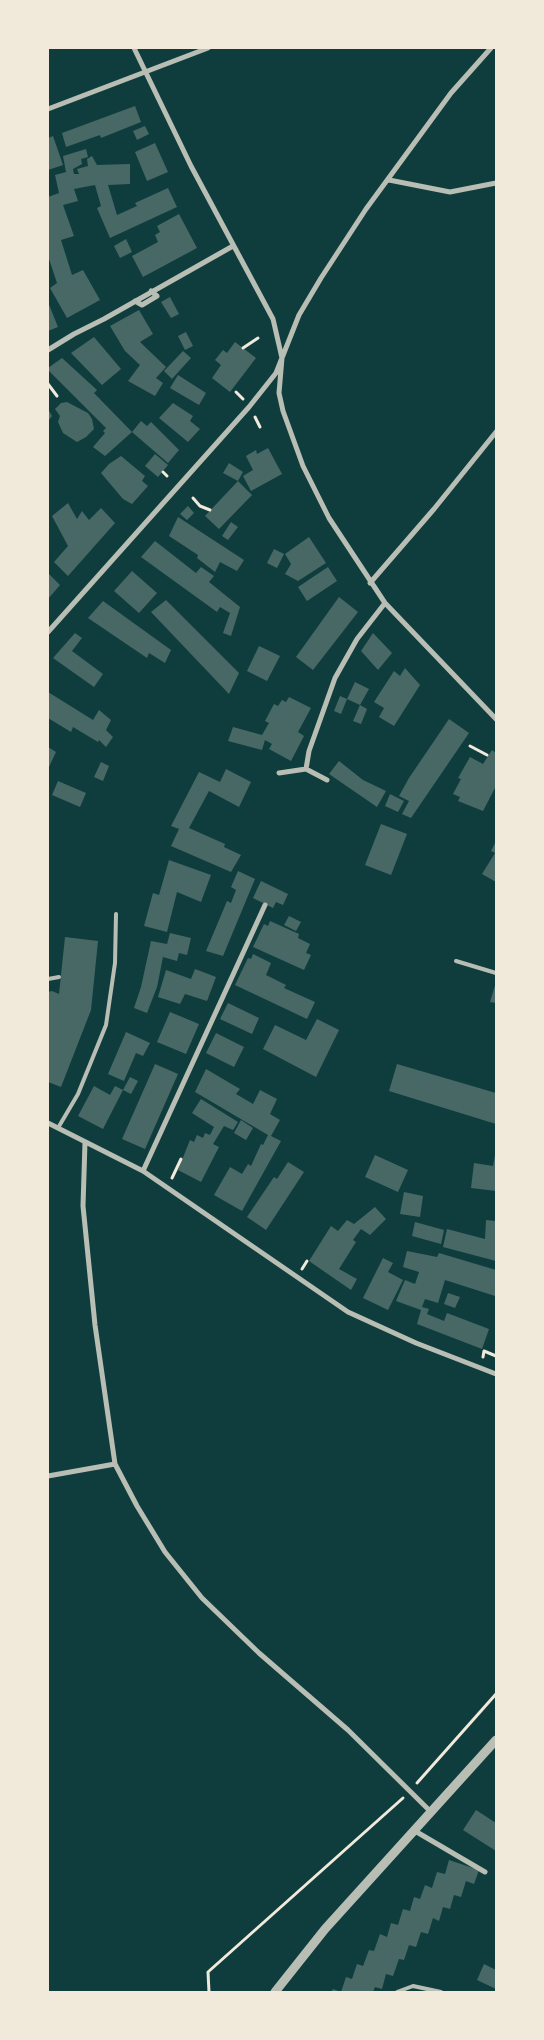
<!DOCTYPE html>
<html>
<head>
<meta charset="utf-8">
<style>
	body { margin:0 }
	#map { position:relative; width:544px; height:2040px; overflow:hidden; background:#0f3d3e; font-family:Jost,sans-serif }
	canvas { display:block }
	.frame { position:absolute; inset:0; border:49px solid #f1e9da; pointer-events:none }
</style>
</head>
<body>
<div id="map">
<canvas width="544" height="2040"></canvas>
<div class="frame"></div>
</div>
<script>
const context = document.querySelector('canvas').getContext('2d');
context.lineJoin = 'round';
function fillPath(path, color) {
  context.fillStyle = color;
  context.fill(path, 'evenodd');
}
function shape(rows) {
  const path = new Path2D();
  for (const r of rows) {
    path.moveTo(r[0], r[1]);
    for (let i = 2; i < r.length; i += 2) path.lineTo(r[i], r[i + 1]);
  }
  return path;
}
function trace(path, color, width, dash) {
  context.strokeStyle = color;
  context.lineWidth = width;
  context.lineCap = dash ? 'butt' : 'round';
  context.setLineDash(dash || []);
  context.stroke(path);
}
fillPath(shape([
	[135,106,141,122,101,138,100,135,66,147,62,133],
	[145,126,149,134,137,140,133,131],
	[53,136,63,165,48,170,48,138],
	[155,143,168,172,147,181,135,152],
	[86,149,88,157,81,159,82,164,73,169,74,174,79,174,77,169,88,166,87,159,92,156,97,165,130,164,130,184,108,185,117,215,137,206,135,203,168,188,177,207,110,238,97,208,101,206,95,185,74,189,78,201,63,205,74,236,61,240,72,275,83,270,100,300,67,318,50,288,57,283,48,256,48,197,59,193,55,175,66,172,63,156],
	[179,214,197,248,143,277,132,256,158,242,155,235,160,232,157,226],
	[126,239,132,252,120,258,114,246],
	[170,297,179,314,171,318,161,302],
	[48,302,58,327,48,331],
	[139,310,153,334,140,342,166,367,156,378,163,383,155,396,128,381,140,365,125,351,110,326],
	[186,332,193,346,185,350,178,336],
	[94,337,121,369,102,385,71,353],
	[235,342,256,358,230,392,212,378,221,365,215,360,223,350,227,353],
	[183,351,191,358,172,379,164,371],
	[62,358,97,390,94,393,132,432,105,456,93,447,105,433,103,431,106,428,48,370,48,368],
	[178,375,206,393,199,405,170,388],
	[67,402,88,413,92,419,94,429,86,437,77,442,63,433,58,422,60,416,55,409,61,403],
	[173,403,193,416,190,421,200,429,188,442,159,418],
	[48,409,52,416,48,421],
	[141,421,147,426,151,422,179,450,168,463,132,432],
	[268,448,282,474,251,491,243,476,253,470,246,456,256,450,257,454],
	[155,454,168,465,158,477,145,466],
	[121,456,145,476,142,481,148,486,132,504,123,499,101,473,109,464],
	[229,463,243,472,238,481,252,495,219,529,205,516,238,481,223,473],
	[68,503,77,519,82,511,89,520,101,508,115,523,68,576,54,562,68,546,52,516],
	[188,506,194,513,187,520,180,514],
	[178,517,244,560,237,571,220,562,215,572,197,558,198,555,169,536],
	[231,522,238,527,228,540,222,536],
	[309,537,326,563,298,581,285,574,291,564,285,554],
	[155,541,196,573,201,567,214,576,209,582,240,607,231,636,223,633,230,613,220,607,217,612,141,557],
	[274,549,284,554,277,568,267,563],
	[328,567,337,581,307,601,298,587],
	[132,571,157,593,139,613,114,591],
	[48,573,60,585,48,599],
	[339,597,358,612,313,670,296,657],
	[166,600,239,673,229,694,151,612],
	[103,601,171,650,165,663,149,653,147,658,88,618],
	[75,633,82,638,72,651,103,674,94,687,53,658],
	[373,633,392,653,378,670,361,651],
	[259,646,280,656,267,681,247,671],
	[405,668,420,685,394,726,379,717,384,708,374,702,394,671,400,676],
	[355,682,369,689,360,705,367,709,361,724,353,721,360,705,347,699],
	[48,692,93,720,99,710,111,720,106,730,113,737,106,747,99,740,98,742,73,727,71,732,48,718],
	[340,696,347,699,341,714,334,711],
	[289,697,311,708,298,732,304,736,291,761,269,749,272,744,265,740,262,750,228,741,233,727,262,735,269,723,265,721,274,704,278,706,282,700,286,702],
	[449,719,469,733,411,818,402,814,409,801,399,796,409,778],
	[48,747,56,752,48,769],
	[492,750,496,753,496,786,483,811,458,801,460,797,453,794,461,779,458,778,470,757,483,764],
	[339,761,363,780,386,791,377,807,329,774],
	[101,762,109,766,103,781,94,777],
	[226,769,251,782,239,807,209,791,189,828,225,844,224,847,241,855,231,872,171,846,179,829,171,826,199,772,220,782],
	[58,781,86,793,80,807,52,795],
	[390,794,404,801,398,812,385,806],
	[381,824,407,834,391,875,365,865],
	[496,841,496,882,482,874,495,853,491,851],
	[169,860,211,875,201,902,177,892,167,932,144,926,153,893,159,895],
	[238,871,255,879,223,956,206,951,227,901,231,903,236,890,231,887],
	[261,881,288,894,283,905,276,902,273,908,253,898],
	[289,916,301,922,296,931,284,925],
	[270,921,299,934,298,938,310,944,306,953,311,955,304,970,253,947,264,924,268,926],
	[170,933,191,938,187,955,179,953,177,961,163,957,157,987,147,1013,134,1008,141,987,151,941,167,944],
	[65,937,98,941,91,1010,61,1087,48,1082,48,992,52,991,59,994],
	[253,954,271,963,266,975,286,985,284,988,315,1002,307,1019,235,985,248,958,251,959],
	[195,969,216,977,207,1001,185,994,180,1004,158,997,166,970,191,979],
	[496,982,496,1003,490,1002],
	[228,1003,259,1018,252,1034,220,1019],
	[170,1012,199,1024,186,1054,157,1042],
	[317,1019,339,1030,316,1077,263,1049,275,1025,306,1040],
	[126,1032,150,1043,143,1056,136,1053,124,1081,108,1074],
	[216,1033,244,1047,234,1067,206,1053],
	[155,1064,178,1074,145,1149,122,1139],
	[397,1064,496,1093,496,1124,389,1091],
	[206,1069,240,1089,236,1094,253,1104,260,1090,277,1099,270,1114,280,1120,271,1136,281,1141,242,1211,214,1195,230,1167,242,1174,248,1164,251,1166,261,1144,263,1145,268,1135,195,1092],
	[130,1077,138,1081,131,1094,123,1090],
	[94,1086,110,1095,115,1086,123,1090,103,1129,78,1116],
	[201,1099,238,1122,233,1130,224,1126,213,1144,219,1147,201,1182,178,1170,190,1140,194,1142,197,1135,203,1138,205,1133,210,1135,214,1127,192,1113],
	[241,1120,253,1128,246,1140,234,1133],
	[375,1155,408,1170,398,1192,365,1177],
	[495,1155,496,1156,496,1191,471,1188,474,1163,493,1166],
	[288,1162,304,1172,266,1230,247,1217,274,1177,277,1179],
	[404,1192,423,1196,420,1217,400,1214],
	[375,1207,386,1219,370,1235,361,1229,353,1240,356,1242,339,1269,357,1279,351,1290,309,1261,331,1226,338,1231,347,1220,354,1224],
	[486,1220,496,1221,496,1261,443,1247,447,1229,485,1239],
	[415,1222,444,1230,441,1244,412,1236],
	[407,1251,437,1257,439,1253,496,1270,495,1296,445,1280,438,1303,425,1299,422,1307,429,1309,427,1314,444,1321,447,1313,489,1329,482,1349,417,1324,421,1310,396,1301,405,1280,415,1284,419,1272,403,1267],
	[383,1258,393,1263,388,1272,403,1280,388,1310,363,1298],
	[448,1293,460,1297,455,1308,444,1304],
	[476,1810,496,1823,496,1851,463,1830],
	[449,1860,479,1870,474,1884,466,1881,461,1897,454,1895,450,1909,443,1907,439,1921,433,1918,428,1934,421,1932,416,1947,409,1945,404,1960,399,1959,393,1976,386,1974,382,1989,375,1987,373,1992,331,1992,333,1989,341,1992,346,1977,352,1979,357,1964,363,1966,369,1950,374,1951,380,1934,387,1937,391,1923,398,1925,403,1909,410,1911,414,1897,420,1899,425,1885,432,1888,437,1872,445,1874],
	[484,1964,496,1970,496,1989,477,1980]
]), '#486865');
trace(shape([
	[243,348,258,338],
	[48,384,57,396],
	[236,392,243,399],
	[255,417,260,427],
	[163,472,167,476],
	[193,498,200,506,210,510],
	[470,746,487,755],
	[172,1178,181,1159],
	[302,1269,307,1261],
	[483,1357,484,1351,496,1356],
	[417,1783,496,1694],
	[209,1992,208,1972,403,1798]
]), '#f1e9da', 3);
trace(shape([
	[456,961,496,973],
	[48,979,59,977],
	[58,1128,78,1094,106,1025,115,963,116,914],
	[397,1992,413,1986,441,1992]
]), '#b8beb3', 4);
trace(shape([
	[134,48,191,166,273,319,282,358,279,393,283,411,303,466,329,518,385,603,496,719],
	[48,109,208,48],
	[389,180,450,192,496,183],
	[135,301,142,305,157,296,151,291],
	[48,350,74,334,104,319,233,246],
	[370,583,434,509,496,432],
	[48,632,249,407,276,373,299,315,321,278,366,209,451,93,491,48],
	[279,773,306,769],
	[327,780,306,769,309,751,335,678,357,639,385,603],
	[48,1123,143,1171,348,1312,416,1343,496,1374],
	[85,1142,83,1206,95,1325,115,1464,137,1506,165,1552,202,1598,259,1653,348,1730,431,1812],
	[143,1171,265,905],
	[48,1476,115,1464],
	[415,1831,485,1872]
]), '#b8beb3', 5);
trace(shape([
	[275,1992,325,1929,496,1740]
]), '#b8beb3', 9);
</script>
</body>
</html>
